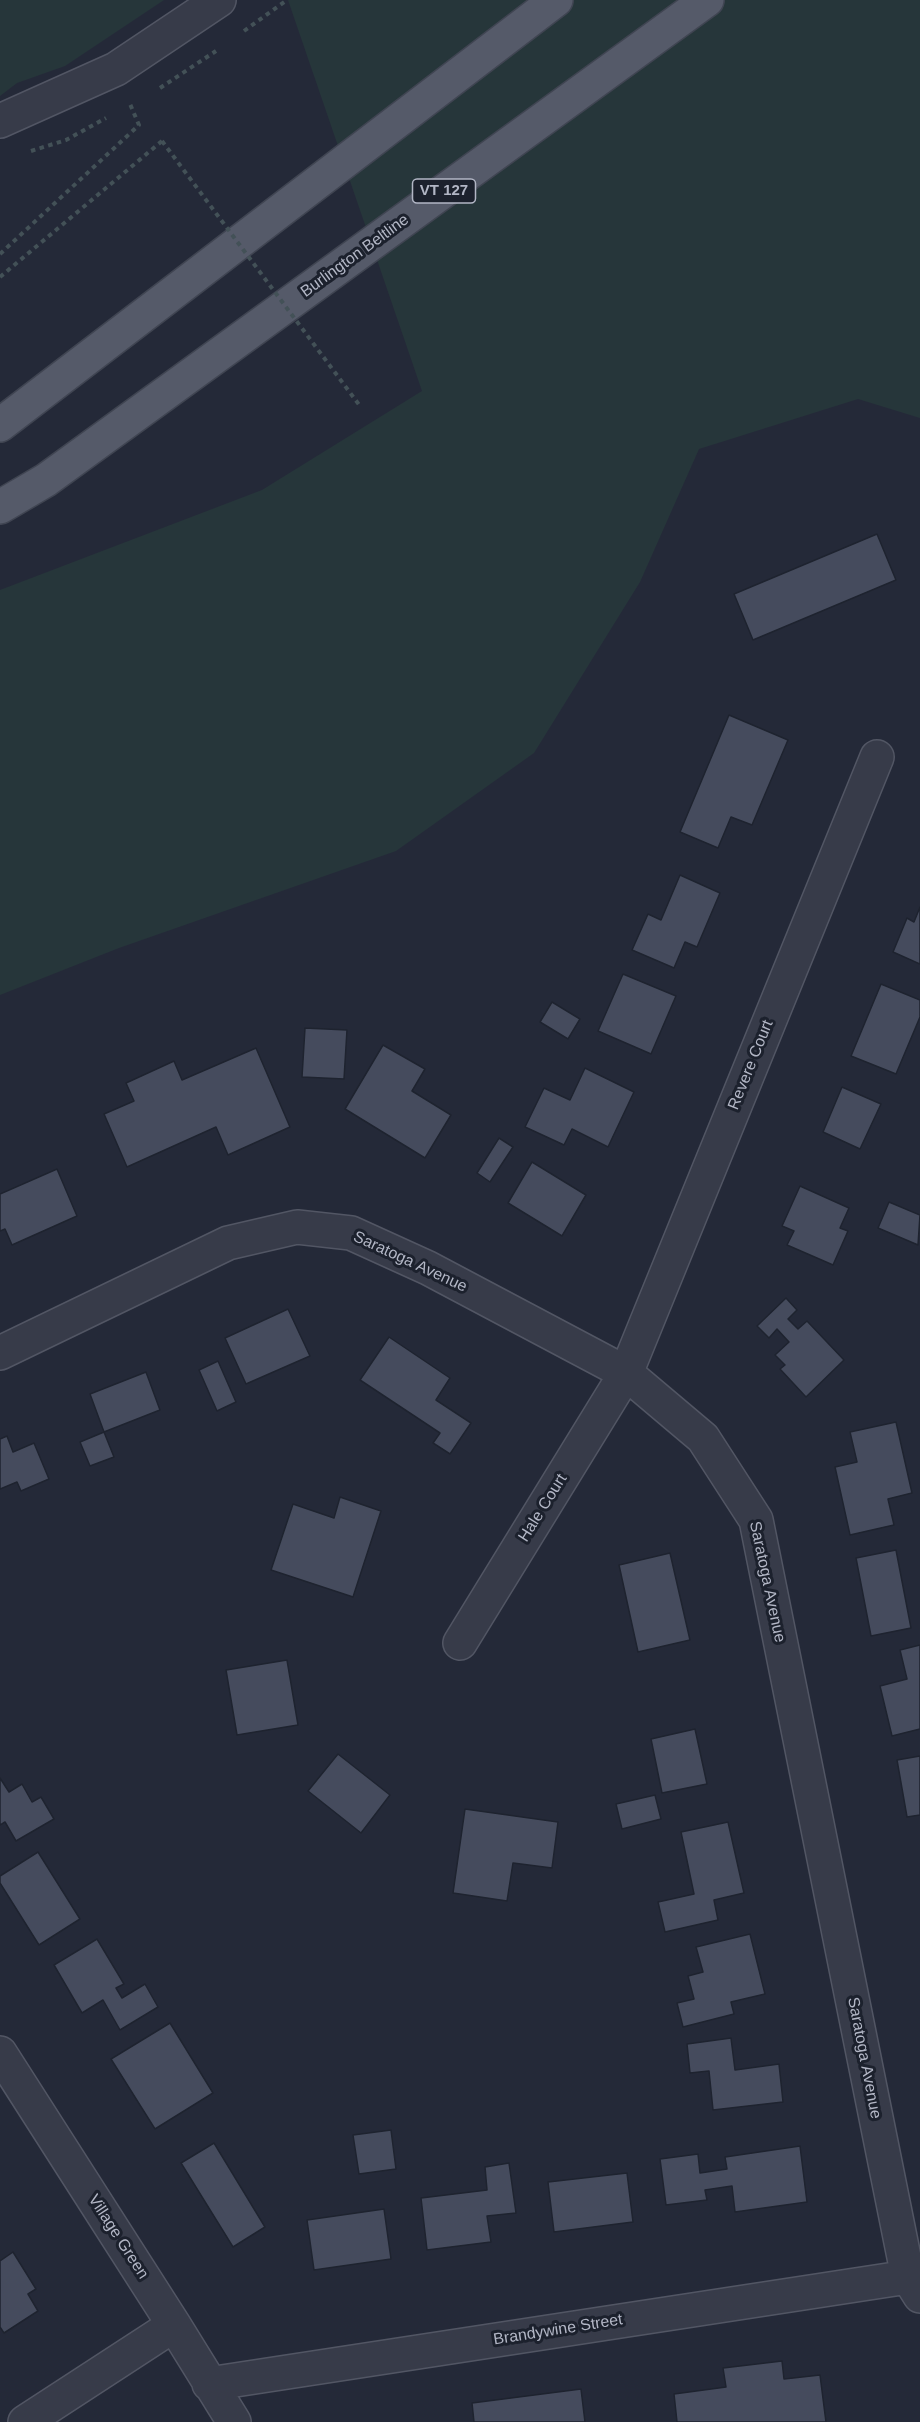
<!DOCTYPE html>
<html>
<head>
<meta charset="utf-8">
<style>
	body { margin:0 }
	canvas { display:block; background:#242938 }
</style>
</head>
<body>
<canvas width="920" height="2422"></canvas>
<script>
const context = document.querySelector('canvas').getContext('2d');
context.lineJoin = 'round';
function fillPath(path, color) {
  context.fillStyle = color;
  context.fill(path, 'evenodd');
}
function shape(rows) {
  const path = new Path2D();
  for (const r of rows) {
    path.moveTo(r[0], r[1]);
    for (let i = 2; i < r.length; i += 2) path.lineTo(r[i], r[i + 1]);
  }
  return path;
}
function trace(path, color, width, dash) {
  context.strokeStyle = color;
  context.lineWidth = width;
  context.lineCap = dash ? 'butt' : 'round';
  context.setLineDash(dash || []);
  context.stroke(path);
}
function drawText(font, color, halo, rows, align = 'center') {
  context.font = font + ' Helvetica,sans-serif';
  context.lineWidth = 6;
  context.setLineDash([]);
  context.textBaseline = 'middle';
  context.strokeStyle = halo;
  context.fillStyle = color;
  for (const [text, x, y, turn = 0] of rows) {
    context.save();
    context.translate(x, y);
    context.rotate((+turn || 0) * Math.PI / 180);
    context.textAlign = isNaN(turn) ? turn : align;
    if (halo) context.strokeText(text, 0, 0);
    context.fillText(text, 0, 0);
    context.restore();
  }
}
fillPath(shape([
	[0,0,164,0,65,66,17,83,0,96],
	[288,0,920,0,920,418,858,399,699,449,640,582,534,753,396,851,119,948,0,995,0,590,262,490,422,391]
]), '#26363a');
const building = shape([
	[877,534,896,580,753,640,734,594,877,534],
	[729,715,788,740,752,825,731,817,718,848,680,832,729,715],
	[680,875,720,893,697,947,685,942,674,968,632,950,648,914,661,920,680,875],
	[920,907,920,964,893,952,907,918,914,922,920,907],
	[623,974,676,996,651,1054,598,1031,623,974],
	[881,984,920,1000,920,1017,896,1074,851,1056,881,984],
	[552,1002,580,1019,568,1039,540,1022,552,1002],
	[305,1028,347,1030,344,1079,302,1077,305,1028],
	[383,1045,425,1069,412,1091,451,1115,425,1158,345,1109,383,1045],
	[256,1048,290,1127,228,1155,216,1127,127,1167,104,1114,134,1101,126,1083,174,1061,182,1080,256,1048],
	[585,1068,634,1092,608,1147,572,1129,564,1145,525,1127,544,1088,570,1100,585,1068],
	[842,1087,881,1104,860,1149,823,1132,842,1087],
	[499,1138,513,1147,490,1182,477,1173,499,1138],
	[532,1162,586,1195,562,1236,508,1203,532,1162],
	[57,1169,77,1216,12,1245,5,1229,0,1231,0,1194,57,1169],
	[800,1186,849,1208,840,1228,848,1231,833,1265,787,1245,794,1231,782,1226,800,1186],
	[889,1202,920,1215,918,1245,878,1228,889,1202],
	[786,1298,797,1310,788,1319,798,1329,807,1321,844,1360,806,1397,780,1369,785,1365,775,1355,789,1342,777,1329,769,1338,757,1326,786,1298],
	[288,1309,310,1356,246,1384,225,1338,288,1309],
	[389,1337,450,1378,436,1400,471,1423,450,1454,433,1443,440,1433,360,1380,389,1337],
	[218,1361,236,1402,217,1411,199,1370,218,1361],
	[146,1372,160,1410,104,1432,90,1394,146,1372],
	[896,1422,912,1493,888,1499,894,1525,850,1535,835,1467,857,1462,850,1432,896,1422],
	[104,1432,114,1457,90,1466,80,1442,104,1432],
	[7,1436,13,1452,34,1443,49,1479,21,1491,17,1482,0,1489,0,1439,7,1436],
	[340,1497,381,1511,353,1597,271,1570,293,1504,334,1518,340,1497],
	[896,1550,911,1628,871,1636,856,1558,896,1550],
	[670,1553,690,1640,638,1652,619,1565,670,1553],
	[920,1645,920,1729,892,1736,880,1686,907,1679,900,1650,920,1645],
	[287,1660,298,1725,237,1735,226,1670,287,1660],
	[695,1729,707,1784,662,1793,651,1739,695,1729],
	[338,1754,390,1795,361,1833,308,1791,338,1754],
	[920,1756,920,1815,907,1817,897,1760,920,1756],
	[0,1778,9,1792,22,1784,32,1802,41,1797,54,1819,16,1841,5,1822,0,1825,0,1778],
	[655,1795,661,1819,622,1829,616,1804,655,1795],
	[465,1809,558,1822,552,1868,513,1863,507,1901,453,1893,465,1809],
	[728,1822,744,1893,714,1900,718,1920,665,1932,658,1902,694,1894,681,1832,728,1822],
	[38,1852,80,1919,39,1945,0,1883,0,1876,38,1852],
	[750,1934,765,1994,731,2002,734,2014,683,2027,677,2003,694,1999,688,1976,703,1972,696,1947,750,1934],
	[97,1939,124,1984,116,1988,122,1998,145,1984,158,2007,120,2030,103,2000,82,2013,54,1965,97,1939],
	[170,2023,213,2093,155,2129,111,2059,170,2023],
	[731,2038,735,2070,779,2064,783,2102,713,2110,709,2071,690,2073,687,2044,731,2038],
	[391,2130,396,2169,359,2174,353,2135,391,2130],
	[214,2143,265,2227,233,2247,181,2163,214,2143],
	[800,2146,807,2202,735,2212,732,2186,705,2190,707,2200,666,2205,660,2159,698,2154,700,2173,727,2169,725,2157,800,2146],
	[509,2163,516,2213,487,2216,491,2242,427,2250,421,2198,487,2190,485,2167,509,2163],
	[627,2173,633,2222,554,2232,548,2182,627,2173],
	[384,2209,391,2259,314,2270,307,2220,384,2209],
	[13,2252,36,2289,28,2294,38,2311,4,2333,0,2327,0,2261,13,2252],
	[782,2361,784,2379,820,2375,826,2422,677,2422,674,2394,726,2387,723,2368,782,2361],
	[581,2389,585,2422,474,2422,472,2403,581,2389]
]);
fillPath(building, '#454b5d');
trace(building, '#1e232f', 1.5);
const minor = shape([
	[0,121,116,69,219,0],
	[0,1353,228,1243,297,1227,351,1233,428,1268,626,1373,703,1438,756,1520,908,2277,920,2296],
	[460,1643,626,1373,877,757],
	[0,2053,174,2325,234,2422],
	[209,2384,908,2277],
	[25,2422,174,2325]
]);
const primary = shape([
	[0,425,556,0],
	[0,507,46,480,707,0]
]);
trace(minor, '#525664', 36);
trace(primary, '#404552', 36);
trace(shape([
	[244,31,287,0],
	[160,88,216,51],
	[31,151,66,140,106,118],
	[0,254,139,125,130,104],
	[0,277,162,141]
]), '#435157', 4, [4.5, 4.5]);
trace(minor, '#373b49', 33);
trace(primary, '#555a69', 33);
trace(shape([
	[162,141,360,406]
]), '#435157', 4, [4.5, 4.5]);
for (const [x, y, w] of [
	[444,191,63]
]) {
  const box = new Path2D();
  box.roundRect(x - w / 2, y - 12, w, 24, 4.5);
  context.fillStyle = '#1c212d';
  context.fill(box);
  trace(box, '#b2b6c5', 1.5);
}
drawText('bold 15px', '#b2b6c5', null, [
	["VT 127",444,191]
]);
drawText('16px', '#b2b6c5', '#1c212d', [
	["Burlington Beltline",355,256,-36],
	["Revere Court",751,1065,-68],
	["Saratoga Avenue",410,1262,25],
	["Hale Court",543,1508,-58],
	["Saratoga Avenue",767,1582,78],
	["Saratoga Avenue",864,2058,79],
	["Village Green",118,2237,57],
	["Brandywine Street",558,2330,-9]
]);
</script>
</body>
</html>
